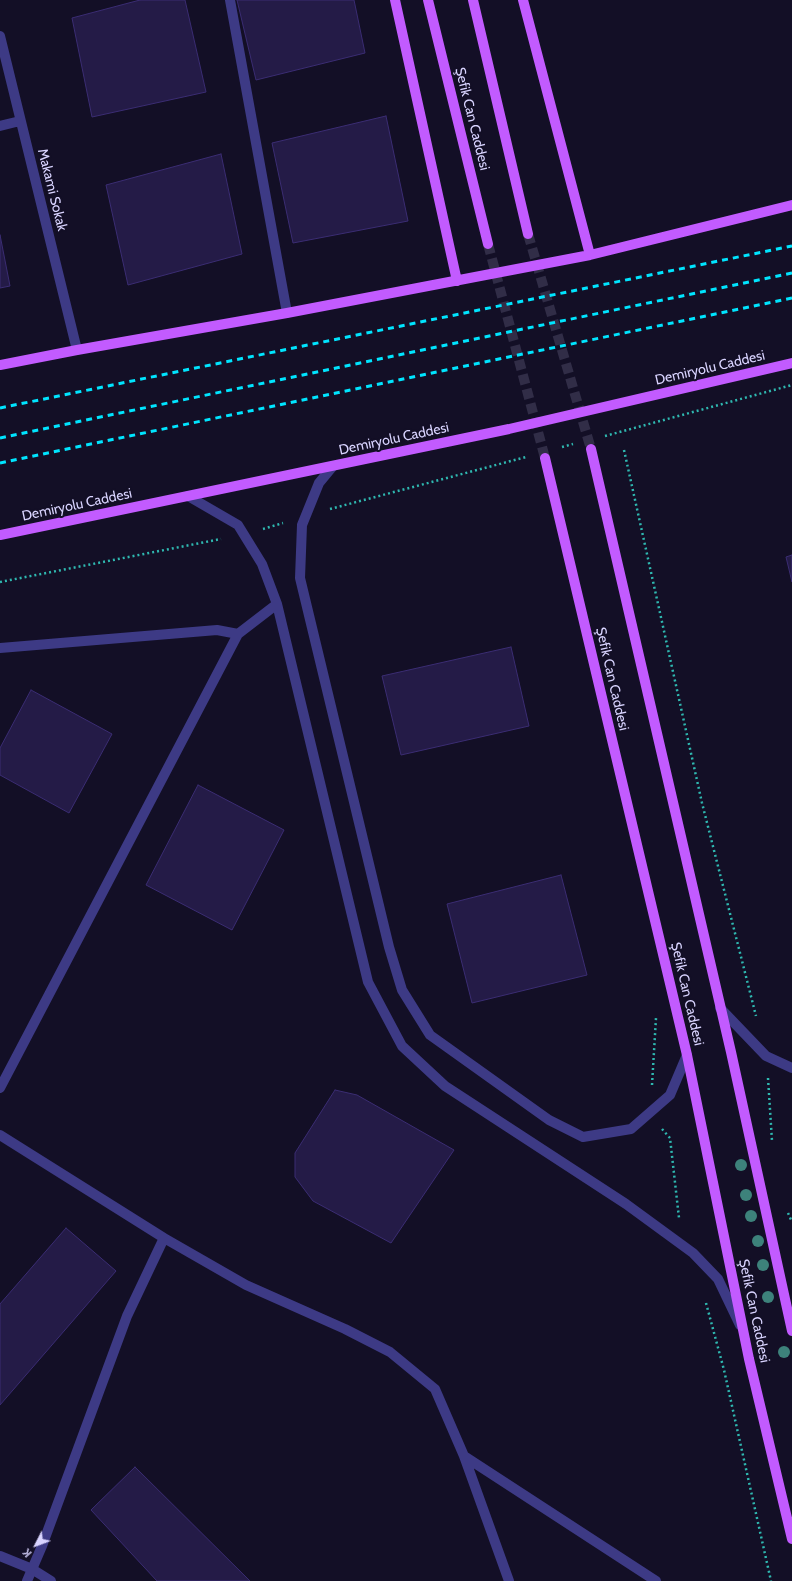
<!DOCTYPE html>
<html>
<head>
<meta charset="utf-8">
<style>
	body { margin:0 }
	#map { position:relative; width:792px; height:1581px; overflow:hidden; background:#130f26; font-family:Cabin,sans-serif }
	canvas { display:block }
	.north { position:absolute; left:16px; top:1525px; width:40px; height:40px; -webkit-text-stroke:3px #130f26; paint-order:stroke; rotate:228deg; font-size:11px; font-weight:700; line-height:16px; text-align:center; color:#d9d4ff }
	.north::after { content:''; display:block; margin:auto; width:14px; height:18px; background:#d9d4ff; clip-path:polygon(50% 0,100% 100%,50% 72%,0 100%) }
</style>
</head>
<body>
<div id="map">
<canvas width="792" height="1581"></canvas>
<div class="north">K</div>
</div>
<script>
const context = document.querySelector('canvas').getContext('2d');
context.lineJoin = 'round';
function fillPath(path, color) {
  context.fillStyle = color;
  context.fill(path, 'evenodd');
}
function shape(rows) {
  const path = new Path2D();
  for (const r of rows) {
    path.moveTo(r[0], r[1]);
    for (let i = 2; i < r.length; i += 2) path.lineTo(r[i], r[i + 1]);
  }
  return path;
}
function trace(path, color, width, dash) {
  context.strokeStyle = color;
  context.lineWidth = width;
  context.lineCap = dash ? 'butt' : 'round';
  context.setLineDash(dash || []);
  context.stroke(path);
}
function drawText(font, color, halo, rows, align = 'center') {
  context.font = font + ' Cabin,sans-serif';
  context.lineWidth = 4;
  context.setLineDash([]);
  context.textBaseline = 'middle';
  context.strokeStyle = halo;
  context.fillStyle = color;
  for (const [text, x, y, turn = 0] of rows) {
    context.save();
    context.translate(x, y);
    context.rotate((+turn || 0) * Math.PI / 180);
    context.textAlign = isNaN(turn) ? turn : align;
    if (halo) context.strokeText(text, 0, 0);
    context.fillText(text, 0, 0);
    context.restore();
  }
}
const building = shape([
	[140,0,185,0,206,92,92,117,72,18,140,0],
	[237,0,354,0,365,53,256,80,237,0],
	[386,116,408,221,293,243,272,143,386,116],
	[221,154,242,254,128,285,106,185,221,154],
	[0,235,10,286,0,288,0,235],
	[792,555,792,582,786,557,792,555],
	[511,647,529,726,401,755,382,676,511,647],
	[31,690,112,734,69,813,0,775,0,748,31,690],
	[198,785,284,830,232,930,146,885,198,785],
	[561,875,587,975,472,1003,447,904,561,875],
	[335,1090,357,1095,454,1150,391,1243,313,1201,295,1177,295,1153,335,1090],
	[66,1228,116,1271,0,1405,0,1304,66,1228],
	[135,1467,250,1581,157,1581,91,1510,135,1467]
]);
fillPath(building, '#241b47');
trace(building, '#3b2d73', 1);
trace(shape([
	[528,234,591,449],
	[488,244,545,458]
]), '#312d47', 10, [10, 5]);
trace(shape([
	[605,436,792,385],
	[562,447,573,444],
	[624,450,702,803,756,1016],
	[330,509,526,457],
	[263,529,283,523],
	[0,582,221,539],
	[768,1078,772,1141],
	[652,1085,656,1018],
	[662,1129,670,1138,679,1218],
	[788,1213,792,1222],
	[706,1303,724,1370,771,1581]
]), '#2fb8b0', 2.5, [2, 3]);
trace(shape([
	[230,0,287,313],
	[0,36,77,350],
	[0,126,20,121],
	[333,466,319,483,302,525,300,578,389,947,402,990,430,1035,549,1120,583,1137,631,1129,670,1095,687,1055],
	[188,496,238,525,262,564,277,604,368,982,402,1046,445,1086,626,1204,693,1253,718,1279,740,1325],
	[0,648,217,630,238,634],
	[720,1008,766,1056,792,1068],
	[0,1088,238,634,277,604],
	[0,1135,164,1238,246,1285,345,1329,390,1352,435,1389,464,1456,656,1581],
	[464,1456,509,1581],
	[0,1556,32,1569,51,1581],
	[27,1581,42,1546,127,1316,164,1238]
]), '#3d3a85', 10);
trace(shape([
	[395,0,457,281],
	[428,0,488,244],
	[473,0,528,234],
	[523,0,590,255],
	[0,365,77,350,287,313,590,255,792,205],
	[591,449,731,1052,792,1331],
	[545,458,687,1055,749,1359,792,1539],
	[0,535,509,429,792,363]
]), '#c25bff', 10);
trace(shape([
	[0,408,792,246],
	[0,438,792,273],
	[0,463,792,298]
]), '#00e5ff', 3, [6, 5]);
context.fillStyle = '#3d827b';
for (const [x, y] of [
	[741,1165],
	[746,1195],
	[751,1216],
	[758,1241],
	[763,1265],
	[768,1297],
	[784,1352]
]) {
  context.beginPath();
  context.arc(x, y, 6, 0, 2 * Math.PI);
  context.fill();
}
drawText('14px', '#d9d4ff', '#130f26', [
	["Şefik Can Caddesi",472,119,76],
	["Makami Sokak",52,190,76],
	["Demiryolu Caddesi",710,368,-13],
	["Demiryolu Caddesi",394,439,-12],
	["Demiryolu Caddesi",77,505,-12],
	["Şefik Can Caddesi",612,679,77],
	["Şefik Can Caddesi",687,994,77],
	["Şefik Can Caddesi",754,1311,78]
]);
</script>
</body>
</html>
